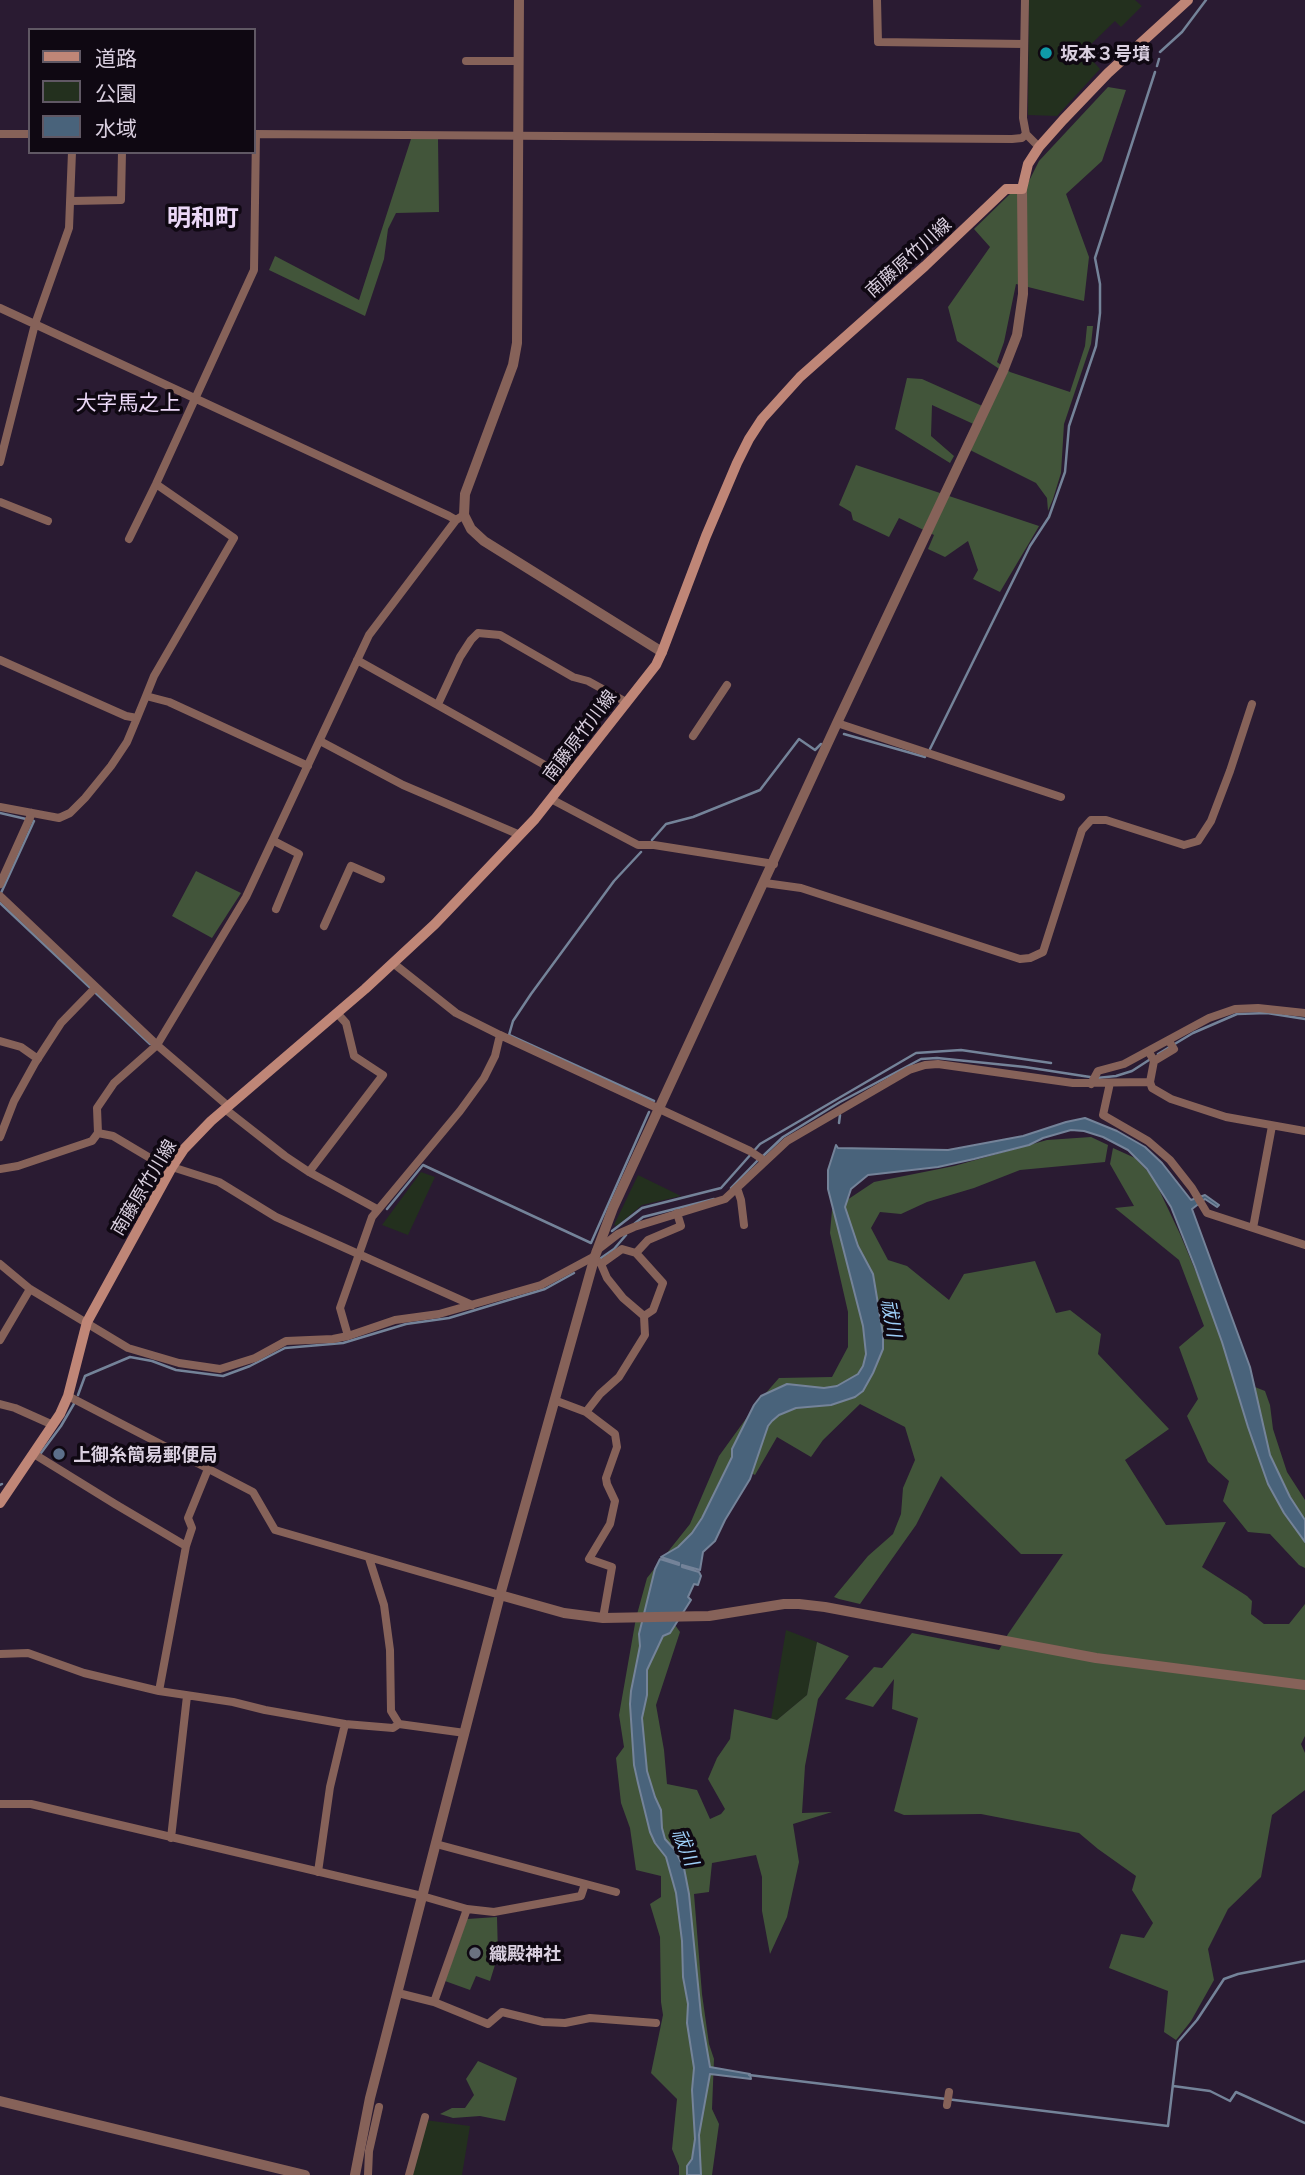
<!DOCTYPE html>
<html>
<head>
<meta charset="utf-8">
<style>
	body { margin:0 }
	#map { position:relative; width:1305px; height:2175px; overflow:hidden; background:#2a1b32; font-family:Georgia,"Noto Sans JP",serif }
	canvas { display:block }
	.legend { position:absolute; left:28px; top:28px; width:228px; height:126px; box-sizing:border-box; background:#0f0812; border:2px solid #605864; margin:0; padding:9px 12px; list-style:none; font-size:21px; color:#d9cfdf }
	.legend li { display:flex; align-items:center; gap:14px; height:35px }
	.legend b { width:35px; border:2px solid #605864 }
</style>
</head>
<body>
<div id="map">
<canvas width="1305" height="2175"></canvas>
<ul class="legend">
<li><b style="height:9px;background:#bf8677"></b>道路</li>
<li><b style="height:19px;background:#23301e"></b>公園</li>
<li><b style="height:19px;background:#49637b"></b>水域</li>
</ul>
</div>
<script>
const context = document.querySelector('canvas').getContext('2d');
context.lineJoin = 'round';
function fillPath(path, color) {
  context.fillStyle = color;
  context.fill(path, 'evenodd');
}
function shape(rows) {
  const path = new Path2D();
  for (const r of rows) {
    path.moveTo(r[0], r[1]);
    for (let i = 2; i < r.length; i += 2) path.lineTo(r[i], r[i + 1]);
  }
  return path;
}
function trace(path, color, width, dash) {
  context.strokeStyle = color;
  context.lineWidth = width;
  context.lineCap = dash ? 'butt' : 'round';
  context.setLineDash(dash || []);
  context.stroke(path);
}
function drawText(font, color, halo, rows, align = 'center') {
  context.font = font + ' Georgia,"Noto Sans JP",serif';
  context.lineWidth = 7;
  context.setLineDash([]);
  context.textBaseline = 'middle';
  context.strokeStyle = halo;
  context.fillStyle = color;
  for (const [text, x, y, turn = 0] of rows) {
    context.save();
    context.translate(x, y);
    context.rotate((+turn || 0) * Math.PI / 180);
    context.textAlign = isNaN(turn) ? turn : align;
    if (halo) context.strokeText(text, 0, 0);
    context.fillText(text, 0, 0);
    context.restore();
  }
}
fillPath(shape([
	[1029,0,1135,0,1142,6,1121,27,1115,21,1084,51,1100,69,1057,116,1028,115],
	[421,1172,435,1177,408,1235,382,1225],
	[638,1175,681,1196,642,1205,617,1226,614,1225],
	[786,1630,817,1642,807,1695,777,1720,771,1719],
	[425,2120,470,2126,462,2175,411,2175]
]), '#23301e');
fillPath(shape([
	[1108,87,1126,90,1102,161,1066,194,1089,257,1084,301,1016,284,1004,342,997,362,1010,372,1070,392,1085,346,1087,326,1093,326,1091,344,1064,424,1061,473,1053,499,1048,511,1000,592,973,579,978,570,968,541,945,557,928,549,934,535,899,518,889,537,853,520,851,512,839,505,856,465,1039,526,1048,511,1047,498,1036,483,970,450,980,427,932,405,931,436,954,456,950,463,895,429,907,378,922,379,989,409,1007,374,957,341,948,307,990,247,974,229,1010,194,1027,185,1039,161],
	[411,139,438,139,439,212,396,213,388,229,384,259,365,316,269,270,275,256,359,300],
	[196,871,241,893,212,938,172,916],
	[1091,1137,1108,1145,1105,1162,1020,1170,974,1188,927,1202,901,1214,880,1212,871,1228,888,1260,907,1266,949,1300,964,1274,1035,1261,1056,1313,1070,1310,1101,1334,1098,1354,1169,1429,1125,1460,1166,1525,1226,1522,1202,1567,1247,1596,1252,1601,1251,1614,1264,1624,1289,1624,1305,1604,1305,1736,1301,1744,1305,1753,1305,1790,1272,1815,1261,1877,1228,1909,1208,1949,1214,1980,1191,2021,1176,2040,1164,2032,1168,1991,1109,1968,1121,1934,1144,1938,1153,1923,1132,1890,1136,1876,1098,1849,1079,1833,981,1814,904,1815,894,1811,918,1718,892,1709,894,1679,873,1707,845,1699,874,1667,882,1668,912,1633,999,1650,1008,1634,1063,1554,1021,1554,941,1476,916,1525,860,1604,839,1599,834,1597,868,1556,893,1534,901,1514,903,1488,915,1460,905,1427,860,1404,823,1440,811,1457,777,1437,755,1475,731,1463,685,1555,658,1577,657,1599,680,1632,656,1705,664,1750,667,1784,697,1790,710,1819,721,1814,725,1809,708,1779,717,1758,730,1739,734,1709,777,1720,807,1695,817,1642,849,1656,818,1699,805,1766,802,1813,832,1812,793,1824,799,1862,787,1917,770,1954,762,1911,762,1877,756,1855,712,1863,709,1892,694,1894,702,1994,709,2044,714,2059,712,2109,719,2124,712,2175,679,2175,679,2166,672,2149,677,2099,651,2073,663,2015,661,2002,660,1937,650,1904,661,1897,661,1876,636,1870,630,1828,621,1803,616,1758,624,1747,619,1715,636,1618,647,1578,690,1524,719,1456,758,1402,779,1378,832,1377,848,1347,848,1312,830,1233,832,1210,874,1182,954,1166,1047,1140],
	[1113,1148,1135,1158,1153,1177,1180,1234,1242,1382,1265,1391,1270,1405,1273,1429,1287,1472,1305,1500,1305,1568,1299,1565,1270,1534,1248,1532,1223,1501,1229,1481,1208,1462,1187,1416,1198,1399,1179,1347,1204,1326,1179,1260,1115,1208,1134,1206,1110,1164],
	[497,1917,498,1955,490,1981,476,1976,470,1990,445,1981,467,1919],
	[478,2061,517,2078,505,2121,480,2116,453,2118,440,2114,452,2108,465,2108,474,2095,466,2079]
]), '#42553a');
const water = shape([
	[1085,1118,1117,1131,1145,1147,1162,1163,1191,1200,1205,1195,1219,1205,1217,1207,1205,1199,1192,1209,1250,1367,1270,1455,1290,1497,1305,1520,1305,1542,1284,1513,1268,1484,1248,1427,1222,1342,1195,1267,1171,1207,1147,1169,1128,1150,1103,1137,1084,1131,1071,1130,1043,1138,1029,1145,974,1159,938,1167,868,1175,851,1189,845,1207,858,1246,873,1274,883,1334,883,1349,873,1373,863,1391,855,1397,831,1405,796,1408,779,1415,772,1421,768,1426,750,1479,725,1520,715,1541,703,1552,700,1570,682,1565,682,1567,699,1572,701,1576,698,1585,694,1584,688,1597,691,1600,670,1633,663,1636,647,1670,647,1695,642,1718,647,1771,655,1797,661,1810,662,1828,665,1839,675,1850,684,1868,689,1894,701,2015,710,2067,750,2074,751,2079,710,2074,699,2135,701,2175,687,2175,687,2166,692,2159,695,2139,692,2090,694,2068,687,2023,688,2004,683,1977,682,1941,676,1893,666,1857,655,1843,650,1832,638,1783,634,1765,630,1704,631,1691,640,1646,639,1634,655,1569,660,1559,679,1565,679,1563,661,1557,678,1547,692,1533,702,1518,732,1457,732,1449,754,1405,761,1396,787,1384,824,1388,837,1386,858,1374,863,1366,866,1354,863,1326,828,1189,828,1170,836,1145,838,1148,948,1150,1023,1136,1066,1122,1085,1118]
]);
fillPath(water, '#49637b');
trace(water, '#748399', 2);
trace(shape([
	[1160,52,1182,32,1206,0],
	[1157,66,1159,59],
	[844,734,925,757],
	[930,749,1030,546,1049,517,1065,472,1069,426,1096,346,1100,313,1100,284,1095,258,1155,72],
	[0,813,26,819],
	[652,840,666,824,693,817,760,790,799,739,815,750,821,744],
	[641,852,614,881,531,994,513,1021,509,1035,654,1101],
	[1,893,34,821,32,820],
	[0,903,150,1044],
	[1158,1054,1193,1033,1237,1014,1267,1013,1305,1019],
	[1097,1078,1116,1076,1132,1071,1149,1060],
	[839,1123,840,1115],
	[763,1156,783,1137,840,1102,921,1059,937,1058,1025,1067,1090,1077],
	[731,1188,758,1160],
	[387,1209,423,1165,591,1243,649,1112],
	[634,1224,643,1217,714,1199],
	[612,1231,642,1208,721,1188,760,1144,916,1053,961,1050,1051,1063],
	[601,1258,614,1249,626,1235],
	[78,1395,85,1376,130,1357,152,1361,176,1370,223,1376,250,1366,285,1348,343,1343,406,1324,449,1318,545,1289,574,1273],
	[41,1453,61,1426,75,1402],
	[0,1485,2,1484],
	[749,2075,1168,2126,1178,2042,1197,2020,1224,1979,1238,1974,1305,1961],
	[1173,2086,1210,2091,1230,2101,1236,2092,1305,2123]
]), '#748399', 2.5);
trace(shape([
	[877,0,878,42,1024,44],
	[1025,0,1023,118,1026,134,1039,147],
	[466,61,518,61],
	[0,134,30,134],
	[254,134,1012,139,1022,138,1026,134],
	[72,201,121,200,122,152],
	[0,308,449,516,456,520],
	[0,462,35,324,69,228,72,152],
	[0,502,48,521],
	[129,539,156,484,254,270,256,134],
	[0,660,126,716,137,718,146,696,169,702,308,766],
	[357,660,568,778],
	[146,696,154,676,234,538,156,484],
	[438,704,460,657,471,640,478,633,500,635,573,677,588,681,626,702],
	[837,723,1061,797],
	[693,736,727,685],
	[320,741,403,785,520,835],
	[551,799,638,845,654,845,774,864],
	[0,807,59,818,70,813,85,798,111,766,127,742,137,718],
	[274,841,299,854,276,909],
	[765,883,801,888,1020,959,1030,958,1043,952,1082,830,1091,820,1106,820,1184,845,1198,841,1211,821,1230,771,1252,704],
	[0,884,32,813],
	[0,896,157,1045,228,1106],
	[324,926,351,866,381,879],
	[393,963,456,1013,500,1035,750,1151,765,1161],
	[0,1041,21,1047,38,1059],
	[1149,1052,1154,1061,1150,1082,1152,1088,1171,1099,1226,1117,1305,1131],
	[1154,1061,1174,1049,1169,1041],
	[1110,1083,1103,1115,1148,1141,1170,1160,1192,1188,1207,1213,1253,1228],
	[1091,1084,1098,1071,1124,1064,1209,1018,1235,1009,1258,1008,1305,1013],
	[225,1109,285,1156,309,1172,377,1209],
	[1272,1126,1253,1228,1305,1245],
	[98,1133,97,1108,114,1083,157,1045,246,897,369,635,456,520,464,515],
	[0,1137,14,1101,35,1063,61,1023,95,988],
	[0,1169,18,1166,92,1141,98,1133,113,1136,150,1158,172,1167,219,1182,276,1217,472,1305],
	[309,1172,383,1075,354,1056,346,1023,337,1013],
	[737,1188,741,1200,744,1225],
	[596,1251,618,1234,634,1227,725,1199,787,1141,909,1070,925,1065,938,1064,1073,1083,1150,1082],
	[636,1253,648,1240,681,1226,677,1213],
	[0,1264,30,1289,128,1348,179,1363,220,1369,255,1358,286,1341,333,1339,348,1336,395,1320,439,1314,520,1291,541,1285,595,1256],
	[601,1264,622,1249,636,1253,663,1283,653,1310,644,1316],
	[348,1336,340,1308,372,1217,460,1111,484,1078,495,1056,500,1035],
	[0,1340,30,1289],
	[68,1396,253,1492,275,1530,500,1595],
	[554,1400,586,1412,615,1434,617,1447,606,1478,607,1484,615,1501,610,1524,589,1559,612,1567,603,1618],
	[0,1404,15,1408,53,1425],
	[586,1412,600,1394,619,1377,645,1335,644,1316,623,1298,607,1278,601,1264,594,1258],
	[34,1454,115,1504,186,1546,159,1691],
	[186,1546,192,1528,188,1518,208,1469],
	[369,1558,384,1605,390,1650,391,1711,399,1724,465,1733],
	[0,1654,28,1653,84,1673,159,1691,233,1702,265,1710,345,1724,330,1787,318,1872],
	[345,1724,393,1728,399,1724],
	[0,1804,31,1804,422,1896,467,1909,494,1912,581,1896,585,1884],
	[171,1838,187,1696],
	[436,1844,616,1892],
	[398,1993,434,2002,488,2024,502,2012,543,2022,565,2023,590,2018,656,2023],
	[434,2002,467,1909],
	[947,2105,949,2092],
	[368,2175,369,2151,379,2107],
	[409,2175,425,2117]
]), '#866259', 8);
trace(shape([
	[519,0,517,343,513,365,465,494,464,515,471,529,484,541,662,652],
	[500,1595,564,1613,603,1618,709,1616,784,1604,799,1604,825,1607,1096,1658,1305,1685],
	[0,2101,305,2175],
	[355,2175,370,2098,500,1595,595,1256,613,1208,837,723,1003,371,1017,335,1023,294,1022,189]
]), '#866259', 10);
trace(shape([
	[0,1503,60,1414,68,1396,87,1322,172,1167,184,1149,211,1121,365,989,435,924,535,819,656,665,662,652,706,536,737,463,749,439,762,419,800,377,925,266,1006,189,1022,189,1028,164,1039,147,1063,120,1108,73,1188,0]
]), '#bf8677', 10);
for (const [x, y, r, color] of [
	[1046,53,7,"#0f9aa8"],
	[59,1454,7,"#5c6f8a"],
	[475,1953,7,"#6b7280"]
]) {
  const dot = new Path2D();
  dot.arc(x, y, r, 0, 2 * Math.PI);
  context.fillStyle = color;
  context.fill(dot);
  trace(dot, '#0f0812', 2.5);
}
drawText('bold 18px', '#d9cfdf', '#0f0812', [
	["坂本３号墳",1060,53],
	["上御糸簡易郵便局",73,1454],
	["織殿神社",489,1953]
], 'left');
drawText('18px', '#d9cfdf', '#0f0812', [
	["南藤原竹川線",908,257,-42],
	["南藤原竹川線",579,735,-53],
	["南藤原竹川線",143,1187,-59]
]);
drawText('italic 19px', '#9dcef8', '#0f0812', [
	["祓川",892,1318,80],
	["祓川",686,1847,67]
]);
drawText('21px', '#ebd8f7', '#0f0812', [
	["大字馬之上",128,402]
]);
drawText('bold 24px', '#ebd8f7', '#0f0812', [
	["明和町",203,217]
]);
</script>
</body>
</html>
